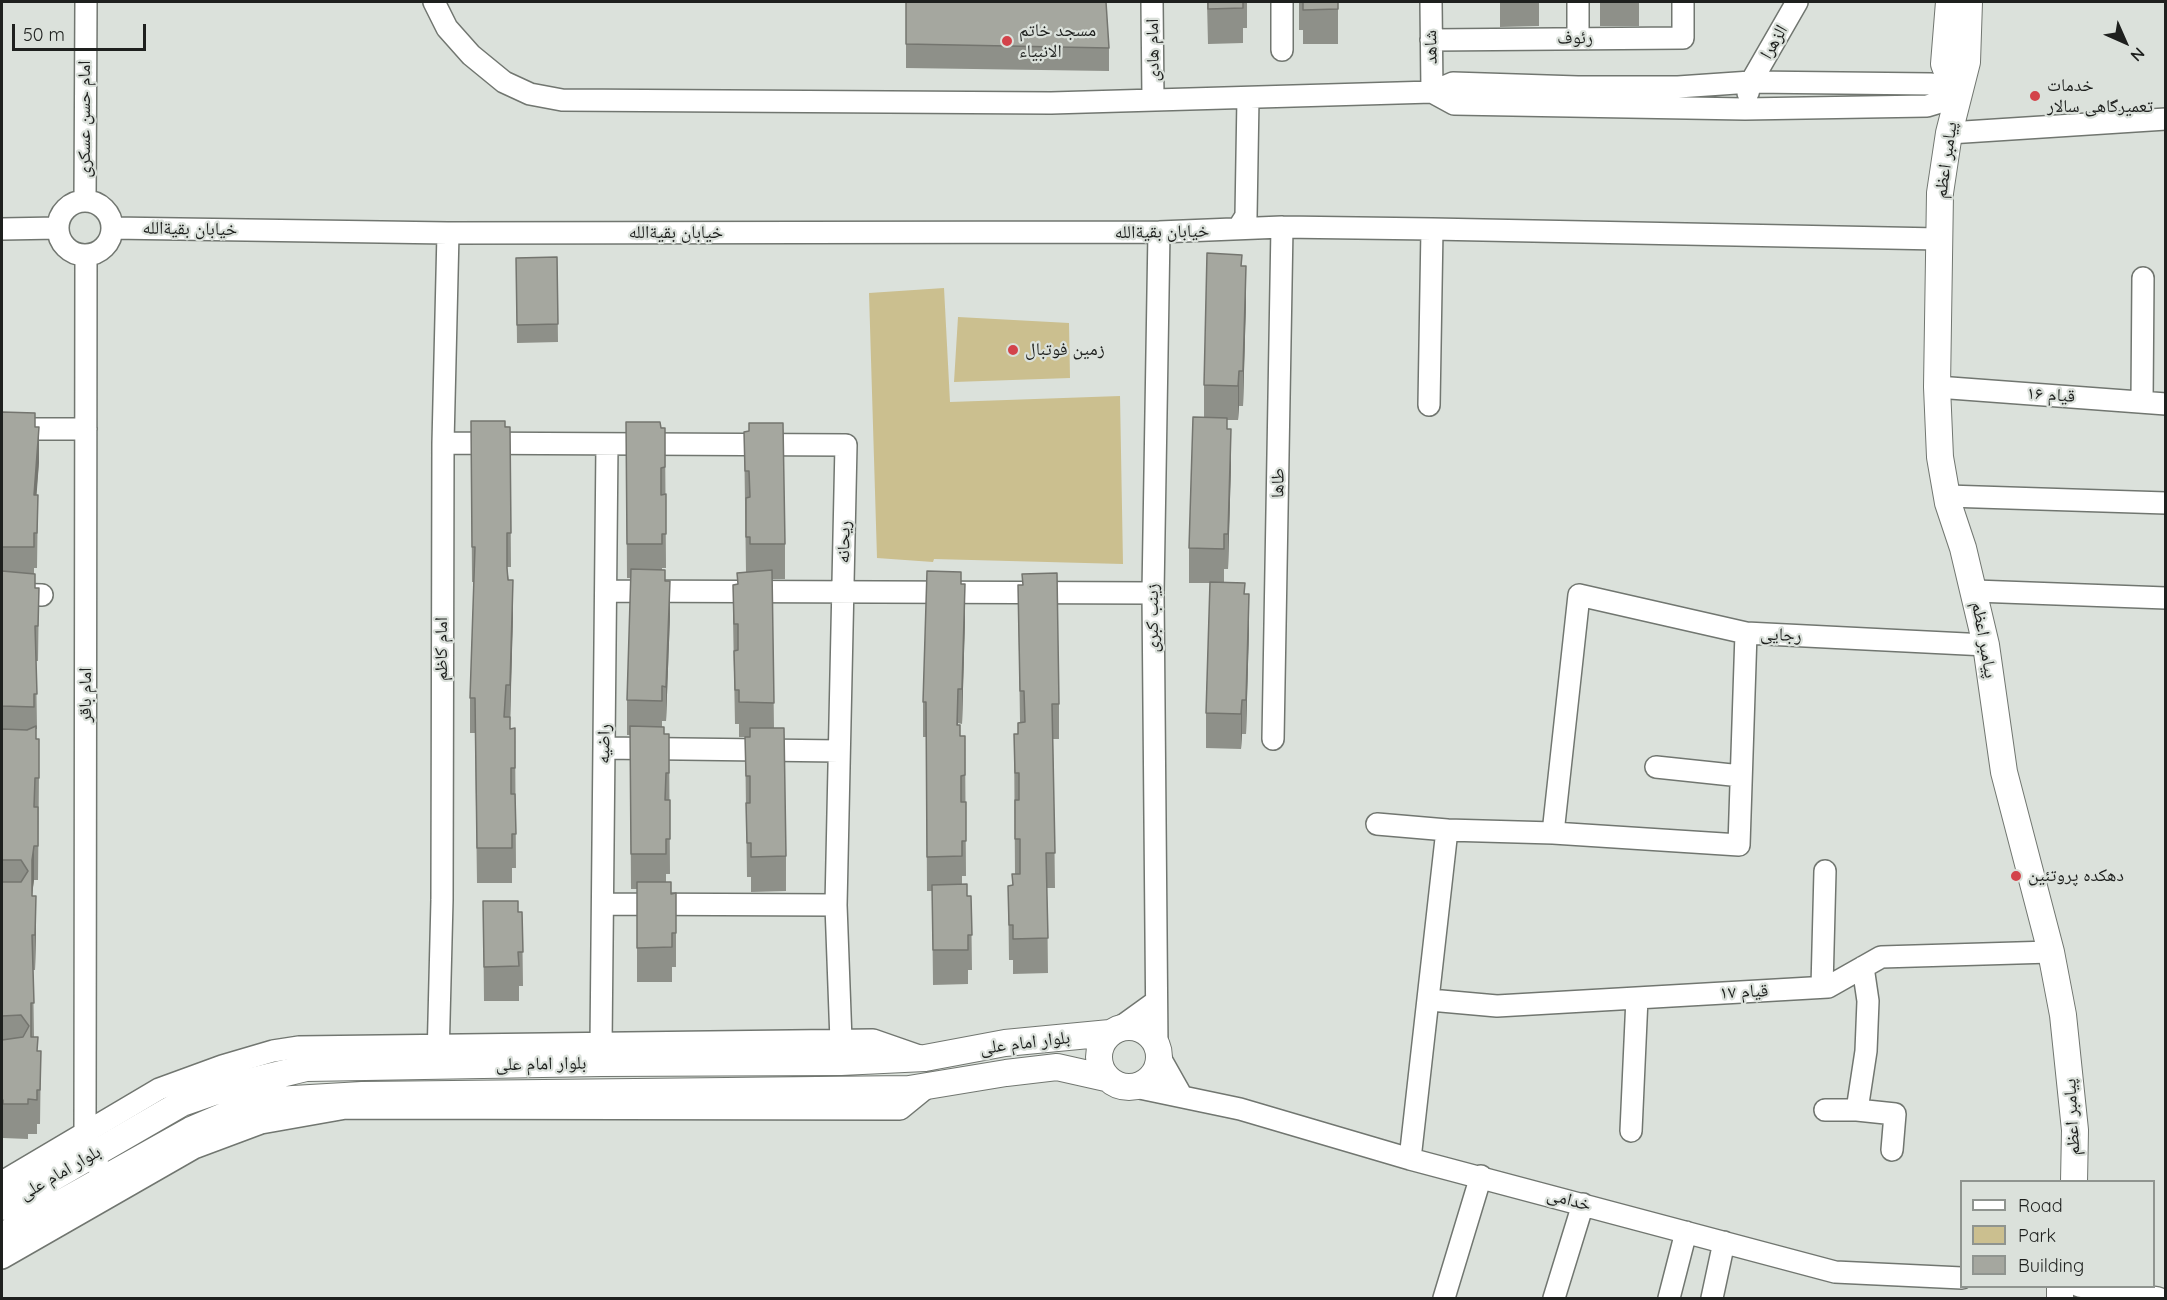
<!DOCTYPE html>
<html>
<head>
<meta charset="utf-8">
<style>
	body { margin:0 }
	#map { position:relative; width:2167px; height:1300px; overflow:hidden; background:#dbe1db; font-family:Quicksand,sans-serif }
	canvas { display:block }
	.frame { position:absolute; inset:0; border:3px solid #1e201e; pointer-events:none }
	.legend { position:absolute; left:1960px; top:1180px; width:195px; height:108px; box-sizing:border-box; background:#dbe1db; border:2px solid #8f948f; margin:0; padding:8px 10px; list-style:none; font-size:18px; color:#1e201e }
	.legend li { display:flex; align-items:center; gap:12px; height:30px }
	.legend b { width:30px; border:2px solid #8f948f }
	.north { position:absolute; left:2095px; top:12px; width:60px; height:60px; -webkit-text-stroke:4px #dbe1db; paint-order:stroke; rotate:135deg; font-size:16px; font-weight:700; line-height:24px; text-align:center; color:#1e201e }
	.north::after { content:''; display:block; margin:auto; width:21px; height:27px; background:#1e201e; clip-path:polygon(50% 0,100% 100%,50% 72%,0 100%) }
	.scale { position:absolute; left:12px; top:24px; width:134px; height:27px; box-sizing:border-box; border:3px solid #1e201e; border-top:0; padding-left:8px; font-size:18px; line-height:21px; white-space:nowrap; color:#1e201e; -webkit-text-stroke:4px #dbe1db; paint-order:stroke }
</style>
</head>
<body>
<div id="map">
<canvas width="2167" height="1300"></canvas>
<div class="frame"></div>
<ul class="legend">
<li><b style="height:8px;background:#fff"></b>Road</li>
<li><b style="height:16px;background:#cbbf8f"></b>Park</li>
<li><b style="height:16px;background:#a5a79f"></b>Building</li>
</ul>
<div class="north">N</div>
<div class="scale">50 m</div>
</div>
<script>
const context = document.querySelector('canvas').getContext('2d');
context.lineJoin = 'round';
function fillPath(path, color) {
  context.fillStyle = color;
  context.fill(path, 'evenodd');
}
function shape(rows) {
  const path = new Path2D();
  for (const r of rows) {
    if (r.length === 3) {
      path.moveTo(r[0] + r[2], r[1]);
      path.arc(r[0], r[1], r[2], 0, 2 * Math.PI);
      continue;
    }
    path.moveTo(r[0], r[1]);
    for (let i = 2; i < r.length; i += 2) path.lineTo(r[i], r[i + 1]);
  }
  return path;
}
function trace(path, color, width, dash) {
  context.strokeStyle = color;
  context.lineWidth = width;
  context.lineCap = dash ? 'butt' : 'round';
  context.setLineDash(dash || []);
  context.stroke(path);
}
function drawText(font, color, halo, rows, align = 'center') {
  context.font = font + ' Quicksand,"Noto Naskh Arabic",sans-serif';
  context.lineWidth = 4.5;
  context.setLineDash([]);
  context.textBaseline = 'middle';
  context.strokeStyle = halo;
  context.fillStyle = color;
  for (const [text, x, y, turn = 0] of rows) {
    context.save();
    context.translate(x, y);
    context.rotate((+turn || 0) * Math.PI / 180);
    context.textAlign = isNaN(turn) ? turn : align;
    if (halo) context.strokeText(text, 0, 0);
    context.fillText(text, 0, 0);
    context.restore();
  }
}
fillPath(shape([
	[944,288,950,402,1120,396,1123,564,934,559,933,562,877,558,869,293],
	[958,317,1069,323,1070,378,954,382]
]), '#cbbf8f');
const minor = shape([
	[434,2,447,28,471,55,504,82,530,94,562,100,1051,103,1432,92,1453,83,1578,87,1678,87,1751,82,1931,84,1957,97],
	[1152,2,1153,99],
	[1282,2,1282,50],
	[1431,2,1432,92],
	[1578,38,1578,2],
	[1431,40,1683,38,1683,2],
	[1432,92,1454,104,1745,109,1927,106,1957,97],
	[1748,93,1751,82,1797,2],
	[1949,133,2166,119],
	[85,201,86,2],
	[85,228,27],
	[1239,227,1246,216,1248,98],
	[112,228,448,233,1159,232,1282,227,1432,229,1429,405],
	[2,229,58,228],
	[1432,229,1939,239],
	[86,255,85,1135,103,1177],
	[1937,387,2166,404],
	[2142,401,2143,278],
	[2,429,86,429],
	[443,443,846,445,836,905,841,1041],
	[1947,496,2166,503],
	[606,591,1153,593],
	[1975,591,2166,598],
	[2,594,42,595],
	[1273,739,1282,227],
	[604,748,839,751],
	[1656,767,1741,776],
	[1377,824,1447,830,1553,833,1579,595,1746,633,1986,645],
	[1553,833,1739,845,1746,633],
	[603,904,836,905],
	[1863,967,1868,1001,1866,1051,1857,1110,1895,1114,1892,1150],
	[1822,987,1825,871],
	[1430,1000,1497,1006,1828,987,1881,957,2051,952],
	[1118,1029,1154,1003],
	[601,1045,607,444],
	[1157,1046,1153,593,1159,232],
	[1159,1056,1181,1095],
	[438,1059,442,900,443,443,448,233],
	[1135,1087,1240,1109,1410,1159,1835,1272,1962,1278],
	[1825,1110,1857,1110],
	[1631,1131,1637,998],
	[1410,1159,1447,830],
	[2,1182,159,1089,222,1066,273,1051,299,1047,873,1040,919,1056],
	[2,1258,194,1148,261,1123,346,1108,900,1109,927,1087],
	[2079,1286,2158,1298],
	[1444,1298,1481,1176],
	[1554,1298,1583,1204],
	[1669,1298,1686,1232],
	[1712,1298,1724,1242]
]);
const major = shape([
	[1949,2,1944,64,1957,97],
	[1969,2,1967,62,1949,133,1940,193,1937,387,1940,457,1948,503,1963,548,1986,645,2004,772,2051,952,2063,1015,2075,1130,2074,1182],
	[1129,1057,30],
	[2,1207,182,1103,231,1086,306,1068,601,1063,841,1062,925,1058,1005,1043,1110,1033],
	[2,1236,191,1130,231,1113,276,1100,362,1095,909,1089,1006,1073,1057,1067,1106,1078],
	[2060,1298,2060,1286]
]);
trace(minor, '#717670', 24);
trace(major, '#717670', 28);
trace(minor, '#fff', 21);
trace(major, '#fff', 26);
fillPath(shape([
	[906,2,1109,48,1109,71,906,68],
	[1207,2,1247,2,1247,28,1243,28,1243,43,1208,44],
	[1299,2,1338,2,1338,44,1303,44,1303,30,1299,30],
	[1500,2,1539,2,1539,26,1500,27],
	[1600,2,1639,2,1639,26,1600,26],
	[557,257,558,342,517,343,516,258],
	[1242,266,1246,301,1243,406,1239,406,1238,420,1227,420,1227,429,1231,464,1228,569,1224,569,1224,582,1245,594,1249,629,1246,734,1242,734,1241,749,1206,748,1206,713,1210,583,1189,583,1189,548,1204,417,1204,385],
	[2,412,35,427,39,462,36,495,38,495,37,568,34,568,34,573,35,588,39,588,38,661,36,661,37,729,36,729,36,739,39,774,38,880,34,880,32,896,36,931,35,970,33,970,34,1037,37,1051,41,1051,40,1124,37,1124,37,1134,28,1134,28,1139,3,1138,3,1134,2,1134],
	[471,421,510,427,511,567,507,567,513,614,510,729,515,728,516,868,512,868,512,883,477,883,475,733,470,733,470,698,474,582,472,582],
	[626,422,665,428,666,568,662,568,662,570,665,581,670,616,666,721,662,721,662,727,664,734,669,734,670,874,666,874,666,882,671,894,676,893,676,967,672,967,672,982,637,982,637,889,631,889,630,735,627,735,627,700,631,578,627,578],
	[744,432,785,544,785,579,772,579,774,728,786,856,786,891,751,892,751,877,747,877,745,737,750,737,739,737,739,724,735,724,733,619,733,585,737,584,750,572,746,572],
	[961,584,965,618,962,724,958,723,958,725,960,736,965,736,966,876,962,876,962,884,967,896,971,896,972,970,968,970,968,984,933,985,932,891,927,891,926,737,923,737,923,702],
	[1018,585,1059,704,1059,739,1053,739,1055,888,1047,888,1048,973,1013,974,1013,960,1009,960,1008,886,1012,885,1015,874,1014,734,1018,734,1020,722],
	[483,901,518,912,522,912,523,986,519,986,519,1001,484,1001]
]), '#8e9089');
fillPath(shape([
	[1246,266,1246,301,1243,406,1243,371],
	[1239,371,1239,406,1238,420,1238,386],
	[39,427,39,462,34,530,34,495],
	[1231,429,1231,464,1228,569,1228,534],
	[513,580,513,614,510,720,510,685],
	[670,581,670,616,666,721,666,687],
	[965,584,965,618,962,724,962,689],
	[1249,594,1249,629,1246,734,1246,700],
	[958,689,958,723,957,760,957,725],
	[1242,700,1242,734,1241,749,1241,714],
	[34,846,34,880,32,894,32,860],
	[36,896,36,931,35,970,35,935]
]), '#74756f');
const building = shape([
	[906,2,1106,2,1109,48,906,44,906,2],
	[1208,2,1243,2,1243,8,1208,9,1208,2],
	[1303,2,1338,2,1338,9,1303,10,1303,2],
	[1207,253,1242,255,1241,266,1246,266,1243,371,1239,371,1238,386,1204,385,1207,253],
	[557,257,558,324,517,325,516,258,557,257],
	[2,412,35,413,35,427,39,427,34,495,38,495,37,533,34,533,34,547,2,547,2,412],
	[1193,417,1227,418,1227,429,1231,429,1228,534,1224,534,1224,549,1189,548,1193,417],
	[471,421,505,421,505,427,510,427,511,533,507,533,507,568,508,580,513,580,510,685,506,685,504,717,510,717,510,729,515,728,515,768,511,768,511,794,515,794,516,834,512,834,512,848,477,848,475,698,470,698,475,547,472,547,471,421],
	[626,422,660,422,661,428,665,428,665,467,661,468,661,495,666,494,666,534,662,534,662,544,627,544,626,422],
	[749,423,783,423,785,544,750,544,750,537,746,537,746,498,750,497,749,471,745,471,744,432,749,431,749,423],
	[631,569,665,570,665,581,670,581,666,687,662,686,662,701,627,700,631,569],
	[772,570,774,703,739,702,739,690,735,690,734,651,738,650,738,624,734,624,733,585,738,584,737,573,772,570],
	[2,571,35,574,35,588,39,588,38,626,35,626,37,694,34,694,34,707,2,706,2,571],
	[927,571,961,572,961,584,965,584,962,689,958,689,957,725,960,725,960,736,965,736,965,775,961,776,961,802,966,802,966,841,962,841,962,856,927,857,926,702,923,702,927,571],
	[1057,573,1059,704,1052,704,1055,853,1046,853,1048,938,1013,939,1013,925,1009,925,1008,886,1013,885,1012,874,1020,874,1020,839,1015,839,1015,800,1019,800,1019,773,1015,773,1014,734,1018,734,1018,723,1025,722,1024,691,1020,691,1018,585,1023,585,1022,574,1057,573],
	[1210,582,1245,583,1244,594,1249,594,1246,700,1242,700,1241,714,1206,713,1210,582],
	[36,726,36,739,39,739,39,778,35,778,34,807,38,807,38,846,34,846,32,860,32,896,36,896,35,935,32,935,34,1003,31,1003,31,1037,38,1037,37,1051,41,1051,40,1090,37,1090,37,1100,28,1099,28,1104,3,1104,3,1100,2,1100,2,1040,23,1037,29,1026,21,1015,2,1016,2,882,21,882,28,871,21,860,2,860,2,729,27,730,36,726],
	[630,726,664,727,664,734,669,734,669,773,666,773,665,800,670,800,670,839,666,839,666,854,631,854,630,726],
	[750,728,784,728,786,856,751,857,751,843,747,843,746,803,750,803,750,776,746,776,745,737,750,737,750,728],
	[637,882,671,882,671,894,676,893,676,933,672,933,672,947,637,948,637,882],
	[967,884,967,896,971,896,972,935,968,935,968,950,933,950,932,885,967,884],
	[483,901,518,901,518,912,522,912,523,952,518,952,519,966,484,967,483,901]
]);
fillPath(building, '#a5a79f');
trace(building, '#74756f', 1.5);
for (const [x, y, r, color] of [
	[1007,41,6,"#d3434a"],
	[2035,96,6,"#d3434a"],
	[1013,350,6,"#d3434a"],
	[2016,876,6,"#d3434a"]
]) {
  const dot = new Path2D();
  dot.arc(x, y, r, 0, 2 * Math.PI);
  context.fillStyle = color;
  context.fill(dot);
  trace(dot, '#dbe1db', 2);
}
drawText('18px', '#1e201e', '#dbe1db', [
	["مسجد خاتم",1019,31],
	["الانبیاء",1019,52],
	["خدمات",2047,86],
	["تعمیرگاهی سالار",2047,107],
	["زمین فوتبال",1025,350],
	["دهکده پروتئین",2028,876]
], 'left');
drawText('18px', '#1e201e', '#dbe1db', [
	["رئوف",1575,38,-1],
	["الزهرا",1774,42,-60],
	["شاهد",1431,47,-91],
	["امام هادی",1153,50,-91],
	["امام حسن عسکری",85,119,-90],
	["پیامبر اعظم",1946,160,-82],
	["خیابان بقیةالله",190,229,1],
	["خیابان بقیةالله",1162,232,-1],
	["خیابان بقیةالله",676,233],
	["قیام ۱۶",2051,395,4],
	["طاها",1278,483,-89],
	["ریحانه",844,542,-89],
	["زینب کبری",1153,618,-90],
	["رجایی",1781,635,3],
	["پیامبر اعظم",1984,640,80],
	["امام کاظم",442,649,-90],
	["امام باقر",86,695,-90],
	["راضیه",604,744,-89],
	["قیام ۱۷",1744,992,-3],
	["بلوار امام علی",1025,1043,-7],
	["بلوار امام علی",541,1064,-1],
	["پیامبر اعظم",2072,1117,-93],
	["بلوار امام علی",60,1173,-30],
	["خدامی",1569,1200,15]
]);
</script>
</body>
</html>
